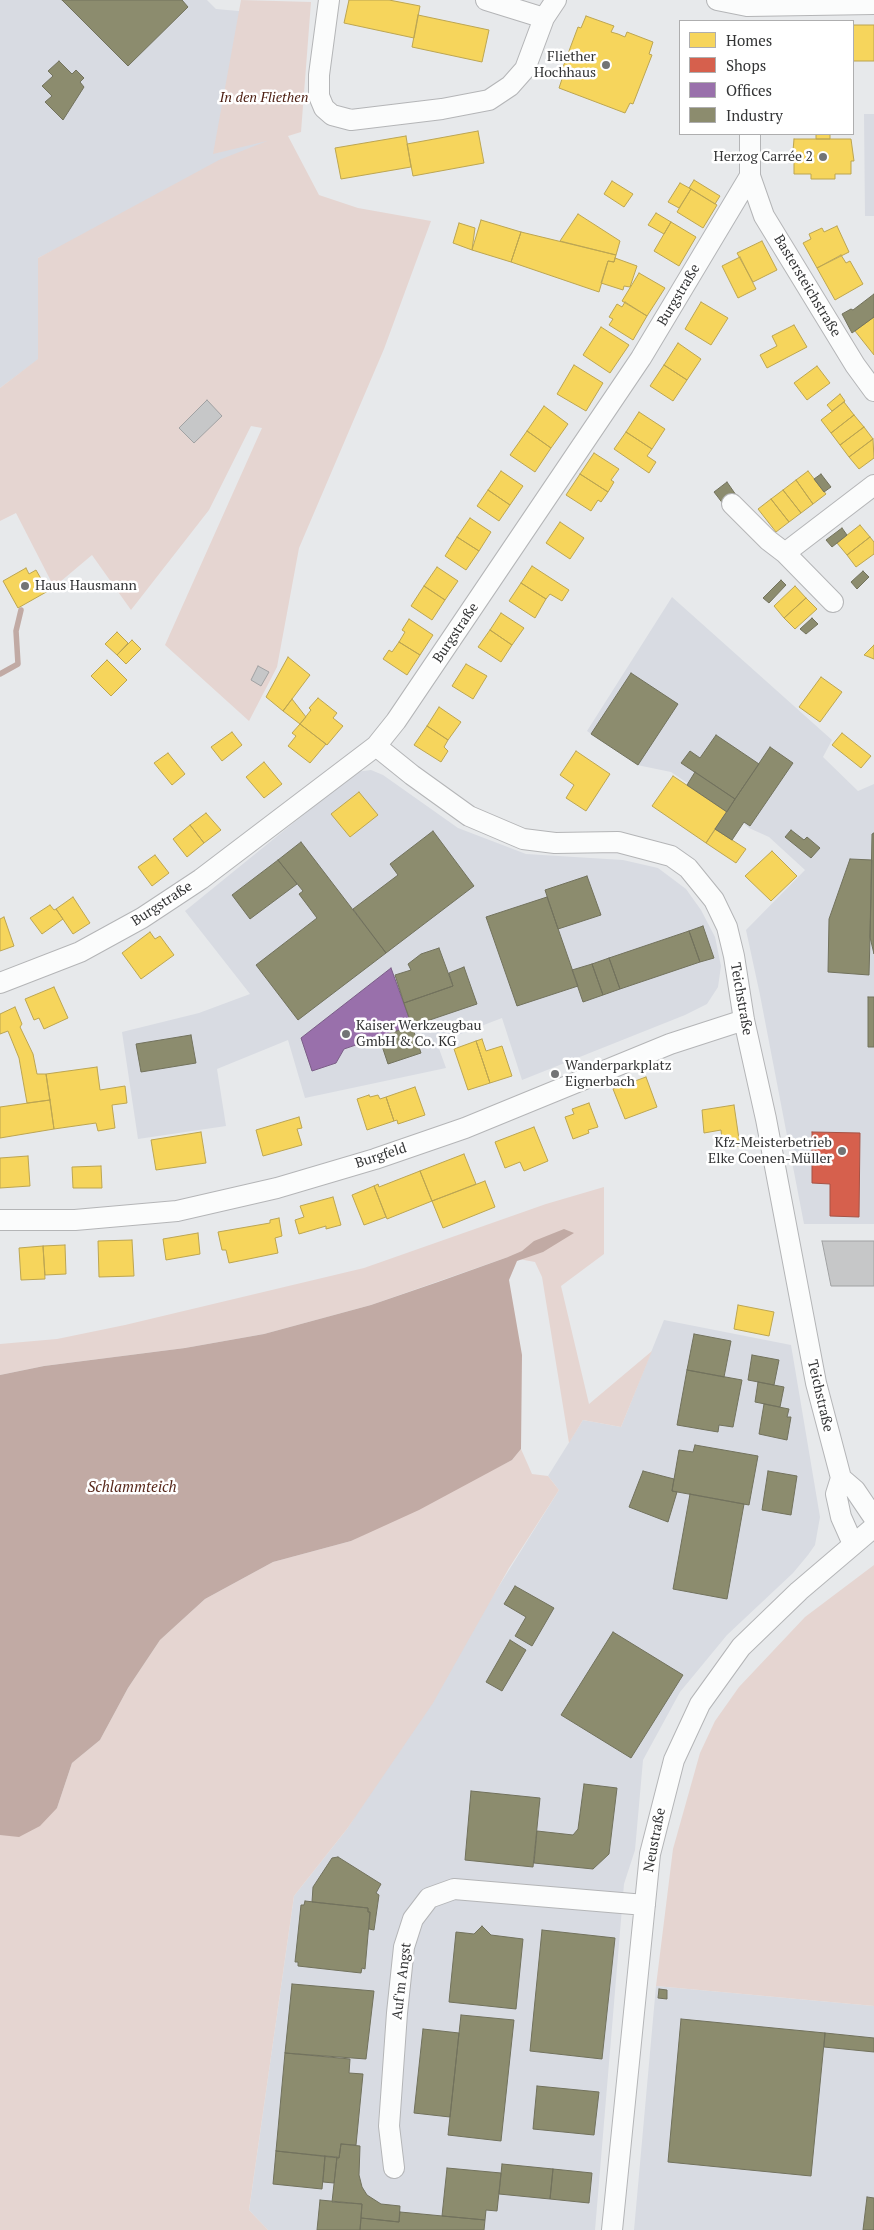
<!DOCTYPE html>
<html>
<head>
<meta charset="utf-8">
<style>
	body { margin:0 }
	#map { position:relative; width:874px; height:2230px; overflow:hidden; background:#e7e9eb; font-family:"PT Serif",serif }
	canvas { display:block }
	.legend { position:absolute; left:679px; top:20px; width:175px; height:115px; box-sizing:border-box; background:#fff; border:1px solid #aeaeaf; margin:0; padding:6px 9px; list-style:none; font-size:15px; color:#343536 }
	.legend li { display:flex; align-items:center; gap:10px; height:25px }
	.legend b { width:25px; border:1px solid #aeaeaf }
</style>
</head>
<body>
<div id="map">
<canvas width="874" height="2230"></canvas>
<ul class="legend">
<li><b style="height:14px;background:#f6d55c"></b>Homes</li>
<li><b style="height:14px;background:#d6604d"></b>Shops</li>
<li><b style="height:14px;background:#9970ab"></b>Offices</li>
<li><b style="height:14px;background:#8c8c6e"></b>Industry</li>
</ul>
</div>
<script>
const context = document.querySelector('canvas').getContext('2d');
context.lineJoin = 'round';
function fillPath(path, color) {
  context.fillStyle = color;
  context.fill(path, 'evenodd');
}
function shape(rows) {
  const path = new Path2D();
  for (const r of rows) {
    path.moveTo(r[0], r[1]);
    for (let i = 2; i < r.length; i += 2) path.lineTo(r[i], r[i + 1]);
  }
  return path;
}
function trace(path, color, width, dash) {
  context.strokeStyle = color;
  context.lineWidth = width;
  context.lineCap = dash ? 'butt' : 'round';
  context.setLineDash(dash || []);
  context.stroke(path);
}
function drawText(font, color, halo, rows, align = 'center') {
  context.font = font + ' "PT Serif",serif';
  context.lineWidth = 5;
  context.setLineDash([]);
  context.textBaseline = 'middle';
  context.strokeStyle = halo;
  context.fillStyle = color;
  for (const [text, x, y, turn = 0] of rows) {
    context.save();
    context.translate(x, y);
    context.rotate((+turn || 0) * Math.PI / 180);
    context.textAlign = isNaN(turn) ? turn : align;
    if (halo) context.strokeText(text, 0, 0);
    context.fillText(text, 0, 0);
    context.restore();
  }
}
fillPath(shape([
	[0,0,207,0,216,9,294,16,287,133,38,258,39,359,0,388],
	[864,114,874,114,874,216,865,216],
	[672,597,832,740,823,757,858,791,874,784,874,1224,804,1224,760,995,746,930,805,870,769,837,749,828,729,811,671,772,637,765,587,731],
	[371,770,383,775,458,828,526,854,623,860,658,868,686,889,701,910,715,937,721,966,718,987,707,1004,685,1015,522,1080,502,1018,437,1043,446,1068,305,1098,288,1040,217,1069,226,1126,138,1139,122,1032,199,1013,250,994,185,911,356,772],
	[664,1320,791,1345,820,1517,815,1545,808,1555,793,1573,727,1635,680,1692,643,1760,635,1850,624,1884,595,2230,268,2230,249,2210,294,1896,347,1829,559,1490,548,1476,583,1420,621,1427],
	[656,1986,874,2006,874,2230,634,2230]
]), '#d8dbe2');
fillPath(shape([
	[241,0,311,2,301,132,288,136,319,195,358,208,431,221,384,349,299,548,277,667,249,721,165,645,262,428,251,426,209,510,131,610,92,555,54,587,16,513,0,521,0,388,38,359,38,258,219,160,267,141,213,154],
	[604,1187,604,1254,561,1286,589,1404,652,1351,621,1427,583,1420,569,1443,542,1277,535,1262,508,1257,371,1305,264,1334,185,1348,44,1366,0,1375,0,1344,57,1339,125,1325,364,1268,546,1204],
	[521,1449,532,1474,548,1476,559,1490,509,1568,433,1703,347,1829,294,1896,249,2210,268,2230,0,2230,0,1832,57,1808,72,1763,100,1740,128,1688,160,1640,205,1599,273,1562,351,1541,512,1460],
	[874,1565,874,2006,656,1986,673,1849,700,1753,715,1721,739,1687,805,1617]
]), '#e5d5d1');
fillPath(shape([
	[564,1229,574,1233,543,1252,517,1261,509,1280,522,1355,521,1449,512,1460,419,1510,351,1541,273,1562,205,1599,160,1640,128,1688,100,1740,72,1763,57,1808,40,1826,19,1837,0,1835,0,1375,44,1366,185,1348,264,1334,371,1305,438,1282,508,1257,522,1251,534,1241]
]), '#c1aaa4');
const homes = shape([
	[349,0,389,0,420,6,414,38,344,23,349,0],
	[418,15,489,30,482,62,412,47,418,15],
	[586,16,614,26,611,32,618,34,625,37,627,32,653,42,649,54,652,55,633,104,630,103,625,113,559,88,563,76,560,75,578,27,581,28,586,16],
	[853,25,874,25,874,61,853,61,853,25],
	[478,131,484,163,413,176,407,144,478,131],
	[816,134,830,134,830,139,816,139,816,134],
	[406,136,411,167,341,179,335,148,406,136],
	[794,139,851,139,854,161,851,161,851,174,835,174,835,179,811,179,811,174,794,174,794,162,792,162,794,139],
	[694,180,720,196,715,204,689,188,694,180],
	[612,181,633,194,624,207,604,194,612,181],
	[680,183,691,189,679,208,668,202,680,183],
	[691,189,717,205,703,228,677,212,691,189],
	[656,213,671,222,664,234,648,225,656,213],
	[578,214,620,241,616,255,560,241,578,214],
	[481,220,521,232,511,262,472,250,481,220],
	[671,222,696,237,679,266,654,251,671,222],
	[459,223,475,228,472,250,453,243,459,223],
	[837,226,849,252,817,268,803,243,811,239,809,234,822,228,824,232,837,226],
	[521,232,616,255,614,262,608,261,599,292,511,262,521,232],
	[762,241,777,270,753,282,737,253,762,241],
	[841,255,846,263,850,261,863,284,835,300,817,268,841,255],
	[740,257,756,289,738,298,722,266,740,257],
	[615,258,637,266,630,287,624,286,623,290,601,283,608,261,614,262,615,258],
	[639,273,665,288,647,316,622,301,639,273],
	[625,302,647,316,633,340,609,325,613,319,609,317,617,304,622,307,625,302],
	[701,302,728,318,711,345,685,329,701,302],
	[874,317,874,355,855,331,874,317],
	[794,325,807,347,767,368,760,355,777,346,772,336,794,325],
	[601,327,629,345,610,373,583,355,601,327],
	[678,343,701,359,687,380,664,365,678,343],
	[574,365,603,383,586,411,557,394,574,365],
	[664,365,687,380,673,401,650,386,664,365],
	[817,366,830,383,807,400,794,383,817,366],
	[840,394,845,401,832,411,827,405,840,394],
	[844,402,854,415,831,433,821,420,844,402],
	[544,406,568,424,551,448,527,431,544,406],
	[639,412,665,429,652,449,626,432,639,412],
	[854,415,864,427,840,445,831,433,854,415],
	[864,427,873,439,849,457,840,445,864,427],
	[527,431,551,448,535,472,510,455,527,431],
	[626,432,652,449,647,456,656,462,649,473,614,449,626,432],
	[873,439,874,458,859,469,849,457,873,439],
	[594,453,619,469,611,480,614,482,608,492,580,474,594,453],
	[501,471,523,486,510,505,488,490,501,471],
	[808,471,826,494,813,504,796,480,808,471],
	[580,474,608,492,601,502,598,500,591,511,566,495,580,474],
	[796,480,813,504,801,513,783,490,796,480],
	[488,490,510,505,499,521,477,506,488,490],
	[783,490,801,513,789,522,771,499,783,490],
	[771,499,789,522,776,532,758,509,771,499],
	[470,518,491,532,479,551,457,537,470,518],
	[560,522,584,538,570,559,546,543,560,522],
	[860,525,870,537,847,555,837,543,860,525],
	[457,537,479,551,466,570,445,556,457,537],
	[870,537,874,542,874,554,856,567,847,555,870,537],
	[532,566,569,590,562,601,550,594,546,599,521,583,532,566],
	[437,567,458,581,445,600,424,586,437,567],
	[26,568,29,574,36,570,48,591,18,608,3,581,26,568],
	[521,583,546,599,535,618,509,601,521,583],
	[424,586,445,600,432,620,411,606,424,586],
	[795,586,806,598,784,618,774,606,795,586],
	[806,598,817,609,795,629,784,618,806,598],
	[501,613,524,628,512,645,490,630,501,613],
	[409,619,433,635,420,655,399,642,405,632,402,630,409,619],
	[490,630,512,645,501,662,478,647,490,630],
	[117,632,128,643,117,655,105,644,117,632],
	[132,640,141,649,126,664,117,655,132,640],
	[399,642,420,655,407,675,383,659,389,650,392,652,399,642],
	[874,645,874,659,864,655,874,645],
	[288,657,310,675,283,711,266,697,288,657],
	[107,660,127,680,111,696,91,676,107,660],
	[466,664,487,676,473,699,452,686,466,664],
	[821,677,842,692,820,722,799,707,821,677],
	[318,698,337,713,333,718,343,726,327,745,300,724,311,710,309,708,318,698],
	[292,699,306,717,300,724,283,711,292,699],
	[439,707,461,722,448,740,427,726,439,707],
	[300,724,326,744,310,763,288,746,296,736,292,733,300,724],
	[427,726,448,740,444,747,448,751,441,762,414,745,427,726],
	[232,732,242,745,222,761,211,747,232,732],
	[842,733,871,756,861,768,832,745,842,733],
	[576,751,610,774,586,811,566,798,574,785,560,775,576,751],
	[168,753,185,774,172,785,154,763,168,753],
	[264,762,282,784,264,798,246,777,264,762],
	[673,776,727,812,706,843,652,806,673,776],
	[359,792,378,815,350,837,331,814,359,792],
	[206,813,221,830,204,843,190,825,206,813],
	[190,825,204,843,187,857,173,839,190,825],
	[715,829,746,849,736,863,706,843,715,829],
	[772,851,797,876,771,901,745,876,772,851],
	[155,855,169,873,152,886,138,867,155,855],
	[73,897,90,923,73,934,56,909,73,897],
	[50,905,54,910,56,909,63,919,42,934,30,918,50,905],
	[4,917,14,946,0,951,0,919,4,917],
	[150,932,155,939,160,936,174,955,141,979,122,953,150,932],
	[54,987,68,1018,44,1029,39,1018,34,1020,25,999,54,987],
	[15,1007,22,1024,20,1027,33,1054,37,1074,46,1074,50,1100,27,1103,19,1058,8,1031,0,1034,0,1014,15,1007],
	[482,1039,486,1051,502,1046,512,1076,490,1083,476,1041,482,1039],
	[476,1041,490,1083,468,1090,454,1049,476,1041],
	[97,1067,100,1090,125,1086,127,1103,112,1105,115,1128,98,1131,96,1123,54,1129,46,1074,97,1067],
	[646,1077,657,1107,625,1119,613,1089,646,1077],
	[415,1087,425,1115,398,1124,397,1120,394,1121,386,1097,415,1087],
	[369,1095,370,1097,378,1095,380,1099,386,1097,394,1121,367,1130,357,1099,369,1095],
	[50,1100,54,1129,0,1138,0,1107,50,1100],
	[589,1103,598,1127,588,1130,589,1133,573,1139,565,1117,574,1114,572,1109,589,1103],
	[734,1105,740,1146,723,1149,721,1130,704,1133,702,1110,734,1105],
	[299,1117,302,1128,297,1129,302,1145,263,1156,256,1130,299,1117],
	[534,1127,548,1161,524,1171,520,1162,505,1168,495,1142,534,1127],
	[201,1132,206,1163,156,1170,151,1140,201,1132],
	[464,1154,476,1184,432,1201,420,1171,464,1154],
	[28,1156,30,1186,0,1188,0,1158,28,1156],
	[101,1166,102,1188,73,1188,72,1167,101,1166],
	[420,1171,432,1201,387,1219,374,1186,378,1184,379,1187,420,1171],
	[485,1181,495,1207,443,1228,432,1201,485,1181],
	[374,1186,386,1217,364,1225,352,1195,374,1186],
	[333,1197,341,1225,326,1229,326,1226,299,1234,295,1220,304,1217,300,1206,333,1197],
	[279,1218,282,1236,275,1238,278,1253,229,1263,226,1250,222,1250,218,1232,270,1223,270,1220,279,1218],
	[198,1233,200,1254,166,1260,163,1239,198,1233],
	[132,1240,134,1276,99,1277,98,1241,132,1240],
	[65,1245,66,1274,45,1275,43,1246,65,1245],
	[43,1246,45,1279,21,1280,19,1248,43,1246],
	[738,1305,774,1312,769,1336,734,1329,738,1305]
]);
fillPath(homes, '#f6d55c');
trace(homes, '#bca551', 1);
const shops = shape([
	[812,1132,860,1133,859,1217,830,1216,830,1184,812,1183,812,1132]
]);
fillPath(shops, '#d6604d');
trace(shops, '#a55346', 1);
const offices = shape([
	[391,968,412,1026,344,1049,336,1063,312,1071,301,1038,391,968]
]);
fillPath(offices, '#9970ab');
trace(offices, '#7b5e88', 1);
const industry = shape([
	[62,0,182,0,188,7,128,66,62,0],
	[59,61,72,74,76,70,84,78,80,82,84,87,63,120,45,102,52,96,42,86,53,76,48,71,59,61],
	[874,294,874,317,852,333,842,314,851,309,853,310,874,294],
	[821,474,831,487,824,492,814,479,821,474],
	[727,482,736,495,724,505,714,492,727,482],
	[842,528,847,535,832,547,826,540,842,528],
	[863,571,869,577,857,589,851,582,863,571],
	[781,580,786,585,769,603,763,598,781,580],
	[812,618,818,624,806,634,800,629,812,618],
	[631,673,678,704,638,765,591,734,631,673],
	[716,735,759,764,735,799,681,763,690,751,700,758,716,735],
	[770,747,793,763,750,826,744,822,732,840,715,829,770,747],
	[695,772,735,799,727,812,687,785,695,772],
	[791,830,804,840,807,837,820,848,811,858,785,837,791,830],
	[433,831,474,886,386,953,353,909,398,875,390,864,433,831],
	[874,833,874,954,870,937,872,834,874,833],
	[301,842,386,953,298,1020,256,965,317,918,299,894,303,891,278,860,301,842],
	[850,859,872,860,869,975,828,972,829,919,850,859],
	[278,860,297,884,250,919,232,895,278,860],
	[587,876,601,915,558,929,545,890,587,876],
	[547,897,578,986,517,1006,486,917,547,897],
	[703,926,714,958,700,962,689,931,703,926],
	[689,931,700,962,620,989,609,958,689,931],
	[439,948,453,986,404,1003,395,975,411,970,408,964,421,954,439,948],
	[609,958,620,989,603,995,592,964,609,958],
	[592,964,603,995,583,1002,572,970,592,964],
	[464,967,477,1004,412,1026,404,1003,453,986,449,973,464,967],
	[868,997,874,997,874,1047,868,1047,868,997],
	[412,1026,421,1053,388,1064,379,1037,412,1026],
	[191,1035,196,1063,141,1072,136,1044,191,1035],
	[694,1334,731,1341,724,1377,687,1370,694,1334],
	[752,1355,779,1360,774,1385,748,1380,752,1355],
	[687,1370,742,1380,733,1427,719,1425,718,1432,677,1425,687,1370],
	[758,1382,784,1387,780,1407,755,1402,758,1382],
	[764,1404,789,1409,787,1417,791,1417,787,1440,759,1434,764,1404],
	[695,1445,758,1456,749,1505,672,1491,679,1450,693,1452,695,1445],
	[643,1471,674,1479,672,1491,677,1492,668,1522,629,1507,643,1471],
	[768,1471,797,1476,791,1515,762,1510,768,1471],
	[690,1494,744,1504,727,1599,673,1589,690,1494],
	[515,1586,554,1608,532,1646,515,1636,526,1617,504,1604,515,1586],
	[613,1632,683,1675,631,1758,561,1715,613,1632],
	[510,1640,526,1650,502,1691,486,1682,510,1640],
	[584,1784,617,1788,609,1854,593,1869,534,1863,537,1831,573,1835,578,1829,584,1784],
	[471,1791,540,1798,533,1867,465,1860,471,1791],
	[338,1857,381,1884,376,1893,379,1895,374,1930,369,1929,370,1912,368,1912,368,1908,312,1902,313,1887,332,1858,338,1857],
	[305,1901,368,1908,368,1912,370,1912,365,1969,362,1968,361,1973,298,1966,298,1962,295,1962,301,1905,304,1905,305,1901],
	[482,1926,491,1935,523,1939,516,2009,449,2002,456,1932,474,1934,482,1926],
	[542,1930,615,1938,602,2059,530,2051,542,1930],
	[292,1984,374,1991,366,2059,285,2053,292,1984],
	[659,1989,667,1990,667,1999,658,1998,659,1989],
	[461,2015,514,2020,501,2141,448,2135,461,2015],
	[681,2019,825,2033,811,2176,668,2162,681,2019],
	[423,2029,459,2033,450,2117,414,2113,423,2029],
	[825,2033,874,2038,874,2052,824,2047,825,2033],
	[285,2053,350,2059,349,2073,363,2074,356,2145,341,2144,339,2158,276,2151,285,2053],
	[537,2086,599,2092,594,2135,533,2129,537,2086],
	[341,2144,360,2146,359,2175,362,2187,367,2195,381,2204,400,2206,399,2222,361,2218,362,2204,332,2202,337,2157,339,2158,341,2144],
	[276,2151,325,2156,322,2189,273,2184,276,2151],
	[325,2156,337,2157,334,2183,323,2182,325,2156],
	[502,2164,553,2169,550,2199,499,2194,502,2164],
	[447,2168,501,2173,497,2211,486,2210,485,2220,442,2216,447,2168],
	[553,2169,592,2173,589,2203,550,2199,553,2169],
	[867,2197,874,2198,874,2230,863,2230,867,2197],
	[320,2200,362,2204,360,2230,317,2230,320,2200],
	[400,2212,485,2220,484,2230,360,2230,361,2218,399,2222,400,2212]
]);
fillPath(industry, '#8c8c6e');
trace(industry, '#72725d', 1);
trace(shape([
	[0,674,18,664,16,631,21,610]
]), '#c1aaa4', 5.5);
const building = shape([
	[207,400,222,416,194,443,179,428,207,400],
	[258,666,269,672,261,686,251,680,258,666],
	[822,1241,874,1241,874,1286,831,1286,822,1241]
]);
fillPath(building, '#c6c7c8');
trace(building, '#a1a2a3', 1);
const minor = shape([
	[329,0,319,75,319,96,324,108,332,115,351,120,442,109,489,100,510,86,525,69,544,18,556,0],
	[486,0,544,18],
	[717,0,747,6,874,4],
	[750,176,764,216,855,365,874,391],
	[732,504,768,540,785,553,833,602],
	[785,553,874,485],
	[376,746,412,775,469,816,523,839,555,843,618,842,671,856,688,868,714,900,727,927,734,956,744,1020,766,1119,816,1383,841,1478,836,1494,838,1503,841,1517,853,1544],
	[0,983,80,952,142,918,201,879,376,746,396,721,641,358,750,176,750,134],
	[0,1220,75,1220,177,1211,277,1188,375,1159,465,1128,670,1044,744,1020],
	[841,1478,855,1490,874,1518],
	[394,2168,389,2126,397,2013,404,1947,413,1919,429,1898,454,1889,645,1905],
	[612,2230,650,1854,674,1760,700,1704,741,1647,799,1591,874,1527]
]);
trace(minor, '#b4b5b7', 22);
trace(minor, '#fbfcfc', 20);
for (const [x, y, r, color] of [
	[606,65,5,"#737475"],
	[823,157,5,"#737475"],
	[25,586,5,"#737475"],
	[346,1034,5,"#737475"],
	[555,1074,5,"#737475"],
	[842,1151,5,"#737475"]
]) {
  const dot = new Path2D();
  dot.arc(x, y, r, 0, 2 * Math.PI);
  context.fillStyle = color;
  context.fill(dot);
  trace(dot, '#fff', 2);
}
drawText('14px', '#343536', '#fff', [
	["Fliether",596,57],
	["Hochhaus",596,73],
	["Herzog Carrée 2",813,157],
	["Haus Hausmann",35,586,"left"],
	["Kaiser Werkzeugbau",356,1026,"left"],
	["GmbH & Co. KG",356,1042,"left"],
	["Wanderparkplatz",565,1066,"left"],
	["Eignerbach",565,1082,"left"],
	["Kfz-Meisterbetrieb",832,1143],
	["Elke Coenen-Müller",832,1159]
], 'right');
drawText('italic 14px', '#4c1d10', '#fff', [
	["In den Fliethen",264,98]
]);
drawText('14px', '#343536', '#fff', [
	["Bastersteichstraße",807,286,59],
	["Burgstraße",679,295,-59],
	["Burgstraße",456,633,-56],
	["Burgstraße",162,904,-33],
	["Teichstraße",741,999,80],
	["Burgfeld",381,1156,-18],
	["Teichstraße",820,1396,77],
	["Neustraße",655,1840,-79],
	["Auf'm Angst",402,1981,-83]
]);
drawText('italic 15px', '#57271a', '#fff', [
	["Schlammteich",132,1488]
]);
</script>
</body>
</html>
